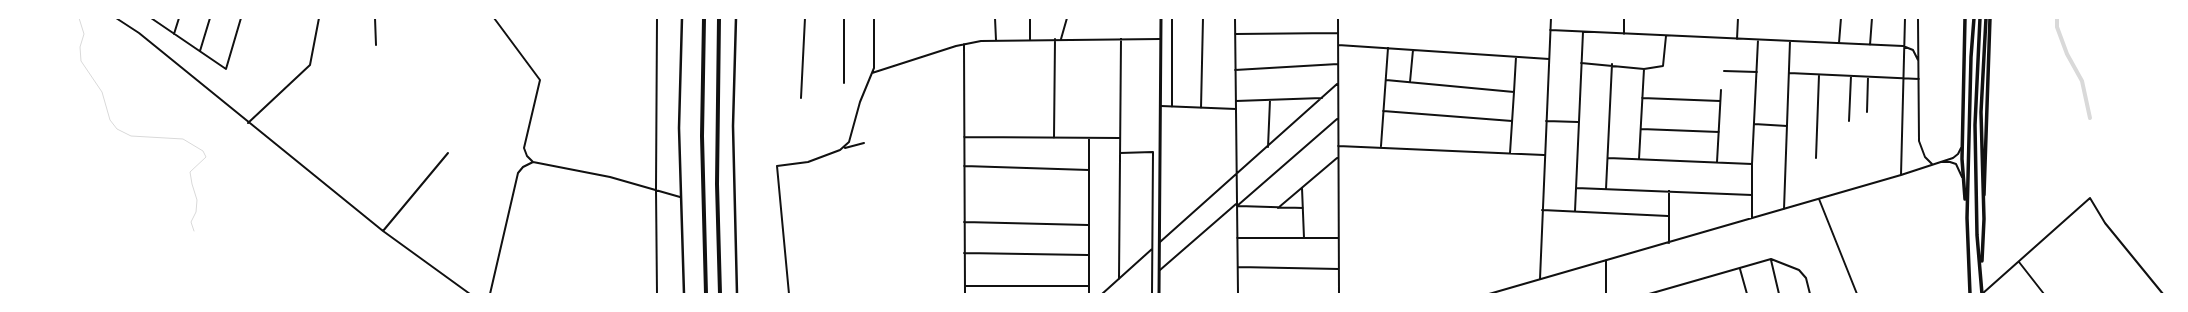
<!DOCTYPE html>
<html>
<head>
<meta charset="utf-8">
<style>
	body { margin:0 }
	#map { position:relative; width:2188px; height:312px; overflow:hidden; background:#fff; font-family:"Titillium Web",sans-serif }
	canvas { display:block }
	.frame { position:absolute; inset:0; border:19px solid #fff; pointer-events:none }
</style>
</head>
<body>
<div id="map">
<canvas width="2188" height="312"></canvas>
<div class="frame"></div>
</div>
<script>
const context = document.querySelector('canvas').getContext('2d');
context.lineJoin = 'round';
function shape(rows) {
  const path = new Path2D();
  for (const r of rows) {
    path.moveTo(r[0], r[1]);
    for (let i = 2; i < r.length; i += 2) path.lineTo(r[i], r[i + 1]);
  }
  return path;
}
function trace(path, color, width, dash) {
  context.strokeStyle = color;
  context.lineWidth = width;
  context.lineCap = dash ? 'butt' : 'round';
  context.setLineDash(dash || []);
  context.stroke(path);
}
trace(shape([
	[79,18,84,34,80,47,81,61,102,92,110,120,117,129,131,136,183,139,203,151,206,157,190,172,192,184,197,200,196,212,191,222,194,231]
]), '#d9d9d9', 1);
trace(shape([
	[2057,18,2057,27,2067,54,2082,81,2090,118]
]), '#d9d9d9', 4);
trace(shape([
	[116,18,139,33,383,231,470,294],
	[151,18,226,69,241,18],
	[375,18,376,45],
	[657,18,656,189,657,294],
	[844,18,844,83],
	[995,18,996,40],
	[1235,18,1238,294],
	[1338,18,1339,294],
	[1918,18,1919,141,1925,157,1932,164],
	[1550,30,1903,46,1913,50,1918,60],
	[174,34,179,18],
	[1235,34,1338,33],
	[1624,34,1624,18],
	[1030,39,1030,18],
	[1061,39,1067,18],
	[1737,39,1738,18],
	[1839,43,1841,18],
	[964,44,965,294],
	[1338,45,1549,59],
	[1870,45,1872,18],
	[200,51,210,18],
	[1581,63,1644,69,1663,66,1666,36],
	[1235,70,1338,64],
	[1724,71,1757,72],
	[872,73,956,46,981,41,1160,39],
	[1789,73,1919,79],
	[1386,80,1514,92,1516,57],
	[1410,82,1413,50],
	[801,98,805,18],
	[1642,98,1720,101],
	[1236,101,1322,98],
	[1161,106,1236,109],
	[1172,107,1172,18],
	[1201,108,1203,18],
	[1383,111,1512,121],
	[1867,112,1868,77],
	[1546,121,1578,122],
	[1849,121,1851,76],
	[248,123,310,65,319,18],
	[1754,124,1787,126],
	[1641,129,1719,132],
	[964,137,1120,138],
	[1054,138,1055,39],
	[1089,138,1089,294],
	[1338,146,1544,155],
	[1381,146,1388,48],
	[1268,147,1270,100],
	[845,148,864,143],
	[1120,153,1153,152,1152,294],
	[1510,153,1514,92],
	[1608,158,1752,164],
	[1816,158,1819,75],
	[1639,159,1644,69],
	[533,162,610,177,680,197],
	[1717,162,1721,90],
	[1941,162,1950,162,1956,164,1962,177],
	[964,166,1089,170],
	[1901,175,1905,18],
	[1302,188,1304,238],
	[1576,188,1752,195],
	[1606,189,1612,64],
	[1669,191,1669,243],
	[1819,199,1857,294],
	[1237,206,1337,119],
	[1238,206,1303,208],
	[1278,208,1337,158],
	[1784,209,1790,41],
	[1542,210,1668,216],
	[1575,211,1583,32],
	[1752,218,1752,164,1758,40],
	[964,222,1088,225],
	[383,231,448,153],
	[1237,238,1338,238],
	[1160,242,1337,84],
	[964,253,1088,255],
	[1771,260,1779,294],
	[2019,262,2044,294],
	[1238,267,1339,269],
	[1740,269,1747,294],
	[1160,270,1236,204],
	[1119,279,1121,39],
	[1540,279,1551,18],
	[965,286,1088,286],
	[490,294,518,173,523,167,533,162,527,156,524,148,540,80,494,18],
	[789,294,777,166,808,162,840,150,849,142,860,102,874,68,874,18],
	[1102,294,1152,249],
	[1489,294,1901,175,1953,158,1958,154,1961,148],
	[1606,294,1606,260],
	[1649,294,1771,259,1799,270,1806,278,1810,294],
	[1982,294,2090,198,2105,223,2163,294]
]), '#111', 2);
trace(shape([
	[682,18,679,128,684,294],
	[736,18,733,126,737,294]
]), '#111', 2.5);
trace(shape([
	[1159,294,1161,18]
]), '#111', 3);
trace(shape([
	[1980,18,1975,125,1977,235,1982,294],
	[1984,195,1990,18],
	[1965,199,1962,159,1965,18],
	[1982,261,1984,219,1981,112,1986,18],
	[1970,294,1967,218,1971,57,1974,18]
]), '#111', 3.5);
trace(shape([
	[704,18,702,136,706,294],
	[719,18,717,184,720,294]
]), '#111', 4);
</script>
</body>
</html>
